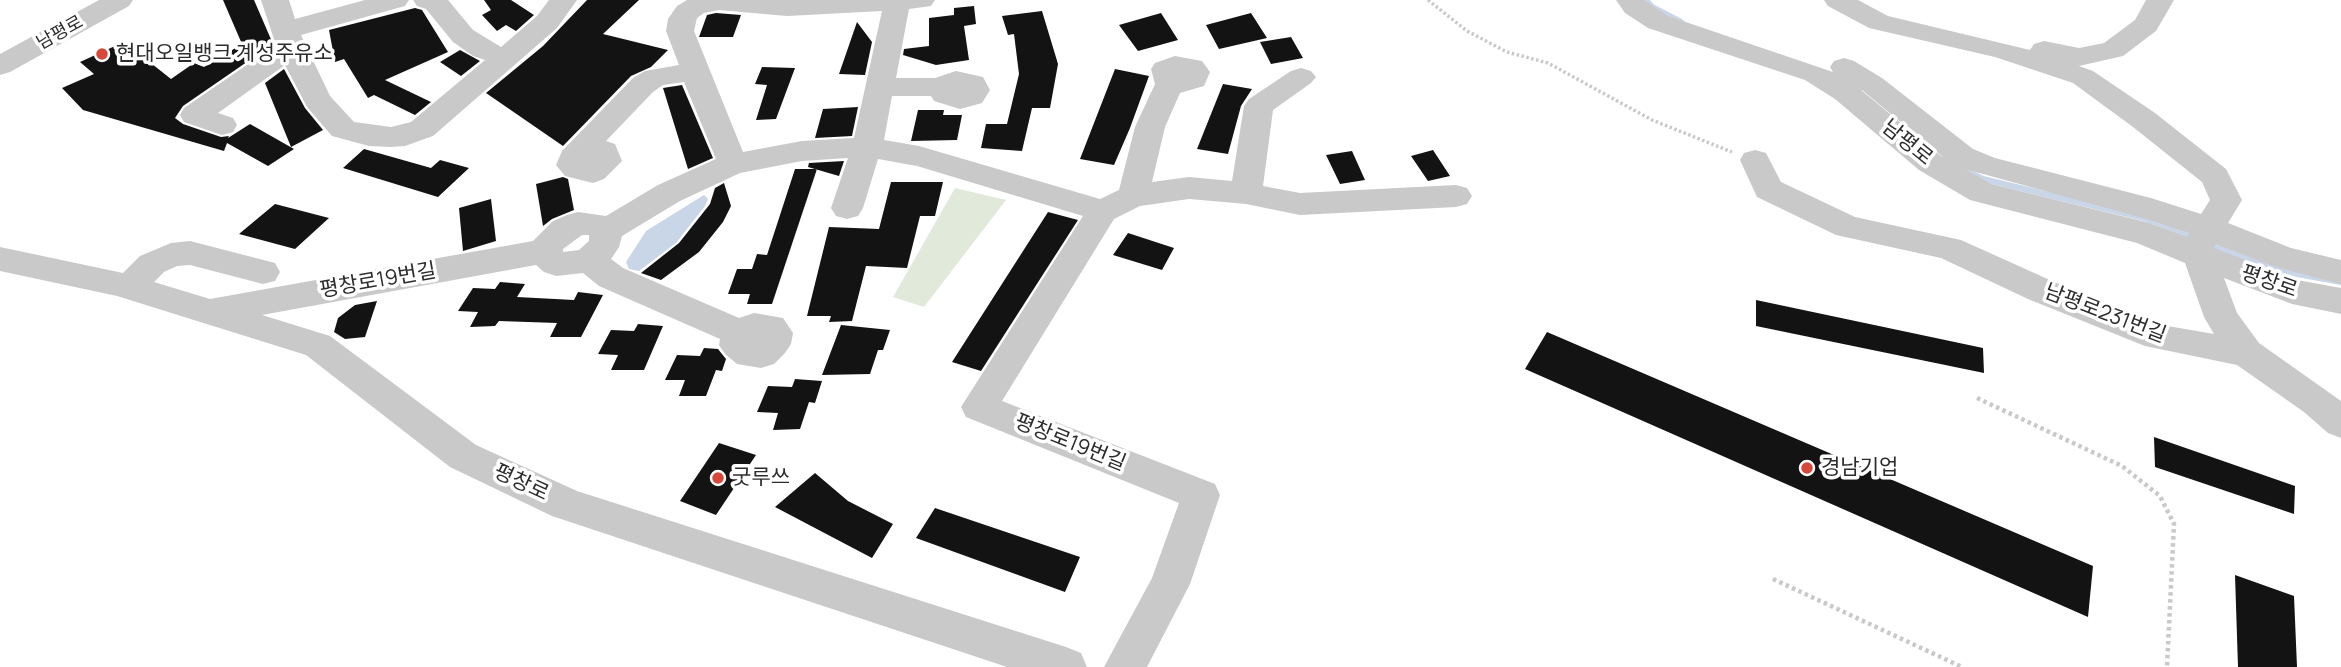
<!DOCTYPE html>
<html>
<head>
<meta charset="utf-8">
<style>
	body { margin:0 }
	canvas { display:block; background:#fff }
</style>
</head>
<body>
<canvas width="2341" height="667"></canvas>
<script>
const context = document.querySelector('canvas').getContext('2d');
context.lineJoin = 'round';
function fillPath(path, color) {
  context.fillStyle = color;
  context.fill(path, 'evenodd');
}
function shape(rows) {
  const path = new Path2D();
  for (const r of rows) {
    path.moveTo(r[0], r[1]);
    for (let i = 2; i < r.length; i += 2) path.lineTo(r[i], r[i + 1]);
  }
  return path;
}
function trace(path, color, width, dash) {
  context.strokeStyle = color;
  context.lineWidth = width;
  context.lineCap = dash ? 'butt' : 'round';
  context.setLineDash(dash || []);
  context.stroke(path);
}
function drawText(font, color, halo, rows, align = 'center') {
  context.font = font + ' Manrope,"Noto Sans KR",sans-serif';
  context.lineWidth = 7;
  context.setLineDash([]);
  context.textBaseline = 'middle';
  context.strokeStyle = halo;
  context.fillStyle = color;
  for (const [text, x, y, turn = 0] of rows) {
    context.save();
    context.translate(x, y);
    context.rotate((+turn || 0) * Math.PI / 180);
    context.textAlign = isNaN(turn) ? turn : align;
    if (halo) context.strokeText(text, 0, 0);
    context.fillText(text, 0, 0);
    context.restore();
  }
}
fillPath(shape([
	[955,188,1006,200,924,307,893,297]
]), '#e0e9da');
fillPath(shape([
	[704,195,708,199,705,206,676,243,639,271,629,269,626,262,646,231]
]), '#c8d6e7');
trace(shape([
	[1646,0,1652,7,1681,22],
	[1967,171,1983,179,2144,218,2196,239],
	[2208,243,2275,270,2341,282]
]), '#c8d6e7', 6);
fillPath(shape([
	[223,0,254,0,273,44,183,106,175,118,183,124,221,137,229,136,228,138,250,124,294,149,268,166,227,143,224,151,83,110,62,88,94,74,80,62,115,46,133,61,142,56,171,79,194,63,204,67,242,44],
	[484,0,511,0,534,15,516,31,506,25,497,31,482,15,491,10],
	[587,0,639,0,603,34,668,50,651,67,631,76,563,146,486,93,543,46],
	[974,6,976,24,964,26,969,60,936,65,903,55,904,49,929,46,929,18,954,15,954,8],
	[415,8,422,10,448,52,385,80,431,102,415,115,374,95,368,98,344,59,335,62,329,30],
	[1042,11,1058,64,1050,108,1032,108,1022,151,981,148,986,124,1007,124,1019,74,1014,34,1008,35,1002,16],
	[716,13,741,15,733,37,699,37,707,15],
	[1161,13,1178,40,1138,51,1119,25],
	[1251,13,1267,38,1219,49,1206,25],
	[857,22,872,42,865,75,839,74],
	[1291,37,1303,58,1271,64,1260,42],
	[460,50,480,61,461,76,440,62],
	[762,67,795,68,776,119,756,120,767,85,755,84],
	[284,69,305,108,323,130,291,147,265,83],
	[1115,69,1149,76,1130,128,1114,165,1080,159],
	[1223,84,1252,89,1241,106,1228,154,1197,149],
	[682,85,713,158,688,169,663,88],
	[858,107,852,136,815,138,823,109],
	[918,110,944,110,943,115,962,115,957,140,911,141],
	[364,149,431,168,440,160,469,168,438,197,343,168],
	[1433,150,1450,176,1428,181,1411,156],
	[1352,151,1365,180,1340,184,1326,155],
	[844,161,839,176,808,167,809,163],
	[795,169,817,169,772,304,747,304,750,294,728,294,737,269,752,269,757,254,767,255],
	[563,177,568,179,574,210,552,219,543,226,536,184],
	[891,182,943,182,935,216,920,216,907,268,866,266,852,321,829,322,831,316,807,316,829,227,879,229],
	[724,183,731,206,723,222,699,252,661,280,641,273,679,243,710,204,715,188],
	[491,199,496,241,463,251,459,208],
	[275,204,329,218,295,249,239,234],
	[1048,212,1078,220,981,371,952,362],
	[1128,233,1174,248,1162,270,1113,255],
	[500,282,525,284,517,297,574,300,578,292,603,295,581,337,550,337,557,323,499,321,495,326,470,327,478,312,458,311,473,288,495,289],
	[1756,300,1983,348,1984,373,1756,326],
	[377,301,365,337,345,339,334,332,338,318,355,305],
	[638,324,663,326,644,370,611,370,618,355,598,354,611,330,634,331],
	[841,325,890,330,883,350,878,350,870,374,822,375],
	[1547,332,2093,566,2088,617,1525,369],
	[704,348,718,349,726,359,722,371,716,370,706,396,679,396,685,380,665,380,677,355,700,356],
	[795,379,822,381,815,403,809,402,800,429,773,430,778,413,757,412,768,386,792,387],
	[2154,437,2295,486,2294,514,2155,467],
	[719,443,756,455,716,515,680,501],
	[815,473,848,501,893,524,872,558,775,507],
	[935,508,1080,557,1065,592,916,538],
	[2235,575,2294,596,2297,667,2238,667]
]), '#131313');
trace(shape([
	[1428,0,1467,31,1507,52,1548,63,1652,120,1732,152]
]), '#c9c9c9', 3.5, [2.5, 2.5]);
trace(shape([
	[1977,398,2122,466,2160,496,2174,524,2167,667],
	[1773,579,1962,667]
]), '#c9c9c9', 4.5, [3.5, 3.5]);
fillPath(shape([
	[99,0,133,0,129,6,10,72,0,75,0,54,99,0],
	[261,0,289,0,295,19,365,0,409,0,405,6,301,35,330,96,354,122,391,127,411,122,485,60,473,56,453,42,426,9,417,6,413,0,448,0,473,30,501,47,537,16,549,0,577,0,557,28,433,136,405,146,391,147,369,146,332,136,307,107,285,65,218,113,233,118,237,125,233,132,222,135,184,122,180,115,184,108,276,45,261,0],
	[687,0,935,0,931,6,909,9,896,78,935,78,956,71,983,77,990,90,982,103,960,109,934,101,931,96,892,96,884,140,919,146,1100,199,1119,190,1135,127,1155,84,1151,69,1155,63,1175,56,1202,61,1210,72,1204,86,1180,93,1165,127,1152,182,1189,177,1232,181,1244,106,1249,99,1291,71,1301,68,1311,71,1316,77,1311,83,1273,110,1263,186,1300,193,1456,185,1467,188,1472,196,1467,204,1456,207,1300,215,1246,204,1189,199,1140,206,1114,219,1002,401,1215,484,1220,495,1190,584,1147,667,1104,667,1152,578,1179,503,966,417,961,407,1083,216,917,166,878,159,863,208,858,216,847,219,836,216,831,208,848,158,802,161,740,173,680,201,622,236,619,247,611,259,623,268,739,318,754,313,783,318,793,333,791,344,785,353,774,364,761,368,737,364,725,354,719,345,720,339,599,286,583,273,556,276,544,272,536,265,262,315,330,336,476,445,577,491,1066,647,1081,653,1087,667,1007,667,552,516,450,467,306,355,117,296,0,271,0,247,123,273,140,256,171,243,190,241,275,263,280,272,275,281,263,284,190,265,177,266,164,272,154,282,210,299,533,241,553,221,567,215,578,212,606,216,658,185,716,159,684,82,663,85,653,92,606,141,615,144,622,161,604,179,593,183,565,176,556,165,562,151,633,78,645,71,679,65,666,31,668,19,677,6,687,0],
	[719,10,787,16,882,11,854,138,802,141,743,152,694,31,697,18,704,13,719,10],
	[582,235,589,235,589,241,579,250,563,252,563,249,582,235],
	[1616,0,1644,0,1668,16,1833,72,1830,67,1834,61,1844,58,1854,61,1882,78,1973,149,1995,158,2151,198,2201,214,2210,200,2202,182,2133,127,2073,83,1995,57,1869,28,1828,6,1824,0,1858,0,1888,16,2030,50,2034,44,2044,41,2079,48,2104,43,2135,20,2146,0,2174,0,2156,31,2123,56,2079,66,2093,71,2155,113,2226,169,2242,200,2228,223,2291,248,2341,260,2341,284,2272,266,2216,244,2214,248,2297,280,2341,288,2341,314,2292,304,2224,278,2237,313,2259,343,2341,401,2341,438,2328,433,2304,412,2237,365,2145,346,2028,299,1941,258,1836,235,1757,197,1740,160,1744,153,1755,150,1766,153,1781,182,1855,217,1961,240,2052,281,2162,325,2214,334,2204,317,2185,263,2137,243,1970,200,1919,170,1835,99,1805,80,1648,28,1625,13,1616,0],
	[1861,90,1862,90,1943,157,1941,156,1861,90],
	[1965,169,2143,218,2189,233,2187,237,2146,222,1991,184,1965,169]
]), '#c9c9c9');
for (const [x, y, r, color] of [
	[102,54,7,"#d6483b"],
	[1807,468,7,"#d6483b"],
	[718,478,7,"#d6483b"]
]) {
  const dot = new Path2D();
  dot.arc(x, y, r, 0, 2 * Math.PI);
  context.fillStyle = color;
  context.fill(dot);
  trace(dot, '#fff', 2.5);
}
drawText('18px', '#2c2c2c', '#fff', [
	["남평로",60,33,-29]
]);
drawText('21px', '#2c2c2c', '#fff', [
	["현대오일뱅크 계성주유소",116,54],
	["경남기업",1821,468],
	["굿루쓰",732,478]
], 'left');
drawText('21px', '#2c2c2c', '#fff', [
	["남평로",1907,143,39],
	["평창로19번길",378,281,-10],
	["평창로",2269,282,19],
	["남평로231번길",2105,314,21],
	["평창로19번길",1070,443,22],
	["평창로",521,483,25]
]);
</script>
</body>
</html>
